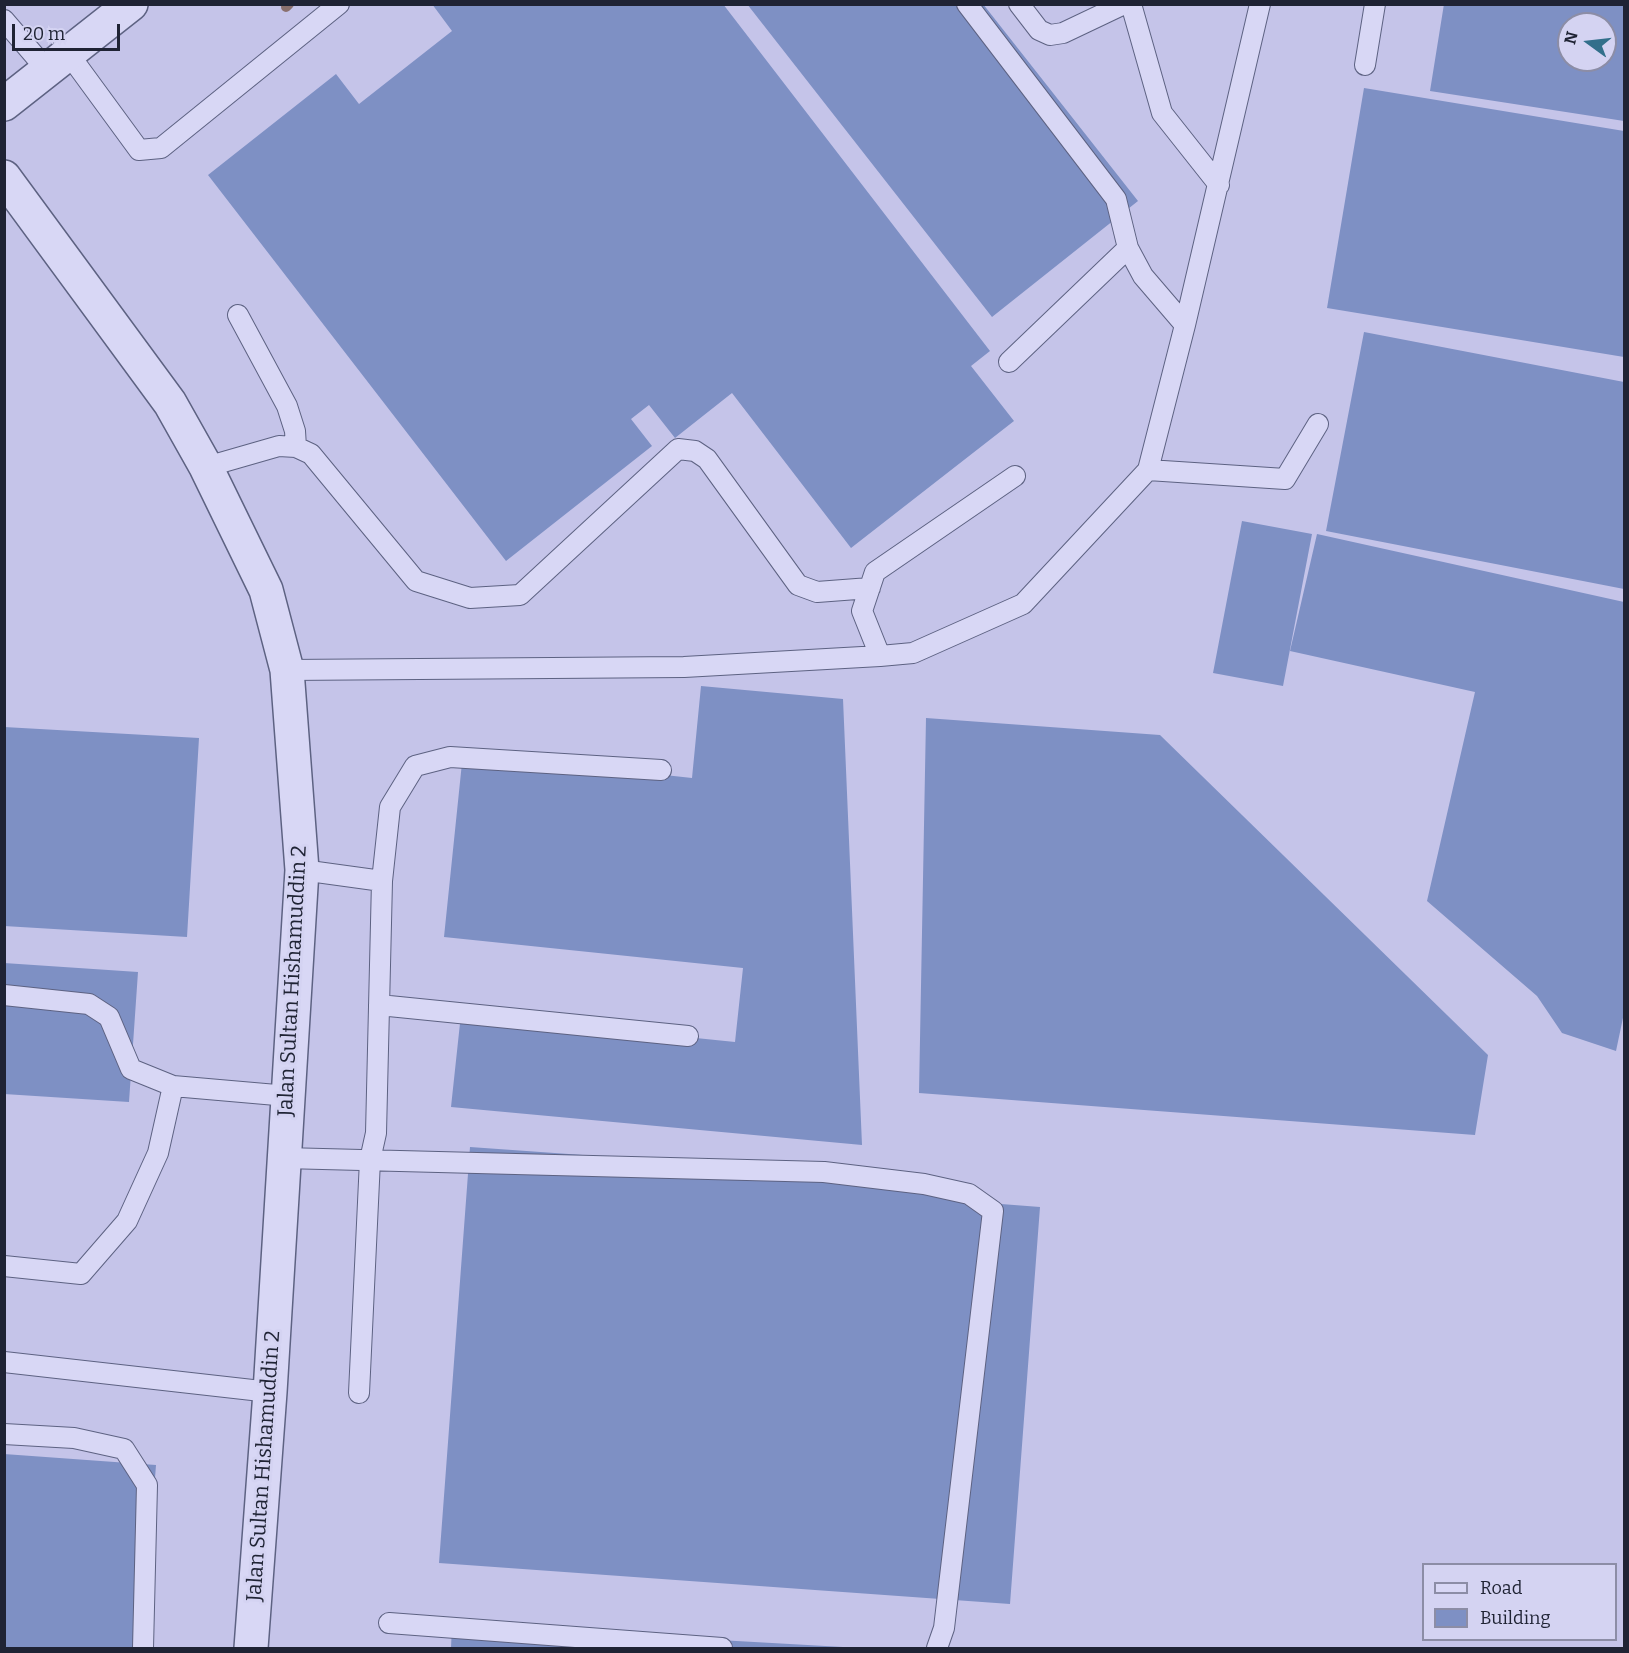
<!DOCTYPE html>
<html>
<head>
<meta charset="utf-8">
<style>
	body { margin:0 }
	#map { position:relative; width:1629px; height:1653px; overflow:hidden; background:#c5c4e9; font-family:Bitter,serif }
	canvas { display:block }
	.frame { position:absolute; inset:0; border:6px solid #1f2334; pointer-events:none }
	.legend { position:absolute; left:1422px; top:1563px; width:195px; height:78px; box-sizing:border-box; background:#d4d3f2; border:2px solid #8c8da6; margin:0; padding:8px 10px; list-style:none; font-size:18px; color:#1f2334 }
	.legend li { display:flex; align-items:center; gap:12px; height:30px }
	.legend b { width:30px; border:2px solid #8c8da6 }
	.north { position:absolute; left:1557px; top:12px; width:60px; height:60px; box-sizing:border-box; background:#d4d3f2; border:2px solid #8c8da6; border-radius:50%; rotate:285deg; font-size:16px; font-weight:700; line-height:24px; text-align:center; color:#1f2334 }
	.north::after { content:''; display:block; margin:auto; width:21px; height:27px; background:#326f8b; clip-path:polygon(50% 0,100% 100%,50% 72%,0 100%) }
	.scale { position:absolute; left:12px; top:24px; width:108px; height:27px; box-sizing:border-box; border:3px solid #1f2334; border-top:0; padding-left:8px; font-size:18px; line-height:21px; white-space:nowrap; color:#1f2334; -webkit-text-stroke:4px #d4d3f2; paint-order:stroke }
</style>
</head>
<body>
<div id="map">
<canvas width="1629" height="1653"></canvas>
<div class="frame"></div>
<ul class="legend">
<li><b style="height:8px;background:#d8d7f5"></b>Road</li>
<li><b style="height:16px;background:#7e90c4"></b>Building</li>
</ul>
<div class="north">N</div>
<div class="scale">20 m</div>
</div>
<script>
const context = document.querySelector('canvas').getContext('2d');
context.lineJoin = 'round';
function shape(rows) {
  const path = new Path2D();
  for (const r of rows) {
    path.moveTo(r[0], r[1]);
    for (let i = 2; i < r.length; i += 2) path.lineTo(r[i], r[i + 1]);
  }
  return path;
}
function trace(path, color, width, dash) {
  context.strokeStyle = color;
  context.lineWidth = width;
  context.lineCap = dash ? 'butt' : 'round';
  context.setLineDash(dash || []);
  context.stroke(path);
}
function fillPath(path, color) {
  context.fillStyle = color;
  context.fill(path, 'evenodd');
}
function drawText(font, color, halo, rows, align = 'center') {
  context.font = font + ' Bitter,serif';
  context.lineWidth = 6;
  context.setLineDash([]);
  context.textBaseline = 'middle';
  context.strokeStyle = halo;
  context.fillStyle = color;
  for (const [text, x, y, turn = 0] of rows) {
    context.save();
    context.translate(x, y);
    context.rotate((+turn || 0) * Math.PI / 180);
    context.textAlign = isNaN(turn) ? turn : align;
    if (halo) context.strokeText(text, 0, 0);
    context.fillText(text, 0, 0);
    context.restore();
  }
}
trace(shape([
	[286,7,289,4]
]), '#8a706e', 10);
fillPath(shape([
	[432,4,723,4,990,351,971,366,1014,421,851,548,732,393,675,438,649,405,631,419,652,446,506,561,208,175,336,74,359,104,452,31],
	[747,4,983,4,1138,201,992,317],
	[1444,4,1624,4,1624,121,1430,91],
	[1569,24,1605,24,1605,60,1569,60],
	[1364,88,1624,131,1624,357,1327,308],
	[1364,332,1624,382,1624,589,1326,531],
	[1242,521,1312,534,1283,686,1213,673],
	[1317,534,1624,602,1624,1013,1616,1051,1562,1033,1537,996,1427,901,1475,692,1290,651],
	[701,686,843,699,862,1145,451,1107,461,1014,735,1042,743,968,444,937,463,753,692,778],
	[926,718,1160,735,1488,1055,1475,1135,919,1093],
	[4,727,199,738,187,937,4,926],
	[4,963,138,972,129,1102,4,1094],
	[470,1147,963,1182,962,1201,1040,1207,1010,1604,439,1563],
	[4,1454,156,1465,142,1648,4,1648],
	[452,1625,843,1647,843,1648,451,1648]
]), '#7e90c4');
const service = shape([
	[967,4,1116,199,1128,248,1143,276,1185,325],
	[1019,4,1039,30,1050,35,1063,33,1124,4],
	[1131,4,1162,113,1219,185],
	[4,20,47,70],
	[68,53,139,150,161,148,339,4],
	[1365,65,1375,4],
	[238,315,287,406,295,431,296,447],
	[1009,362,1128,248],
	[206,467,279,446,296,447,311,454,416,581,470,598,520,595,678,449,695,451,707,459,798,585,817,592,870,588],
	[1148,470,1285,479,1318,424],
	[880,656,862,611,875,572,1015,476],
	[287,670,684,667,880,656,913,653,1023,604,1148,470,1185,325,1260,4],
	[302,870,382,881,376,1133,370,1160,359,1393],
	[382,881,390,807,415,766,450,757,661,770],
	[4,995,89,1004,109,1017,131,1069,173,1086,288,1096],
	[379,1005,688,1036],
	[284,1158,824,1172,924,1184,969,1194,993,1211,944,1628,937,1648],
	[4,1266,81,1274,127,1221,158,1153,173,1086],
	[4,1362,270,1392],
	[4,1434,74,1438,124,1449,147,1485,143,1648],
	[389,1623,722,1648]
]);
const minor = shape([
	[4,177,170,403,206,467,266,590,287,670,302,870,270,1392,251,1648]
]);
const tertiary = shape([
	[4,104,131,4]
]);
trace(service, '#5d6282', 22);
trace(minor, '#5d6282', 36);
trace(tertiary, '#5d6282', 36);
trace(service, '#d8d7f5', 20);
trace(minor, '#d8d7f5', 33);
trace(tertiary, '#d8d7f5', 33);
drawText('21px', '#1f2334', '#d4d3f2', [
	["Jalan Sultan Hishamuddin 2",293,981,-87],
	["Jalan Sultan Hishamuddin 2",264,1466,-86]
]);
</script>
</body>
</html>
